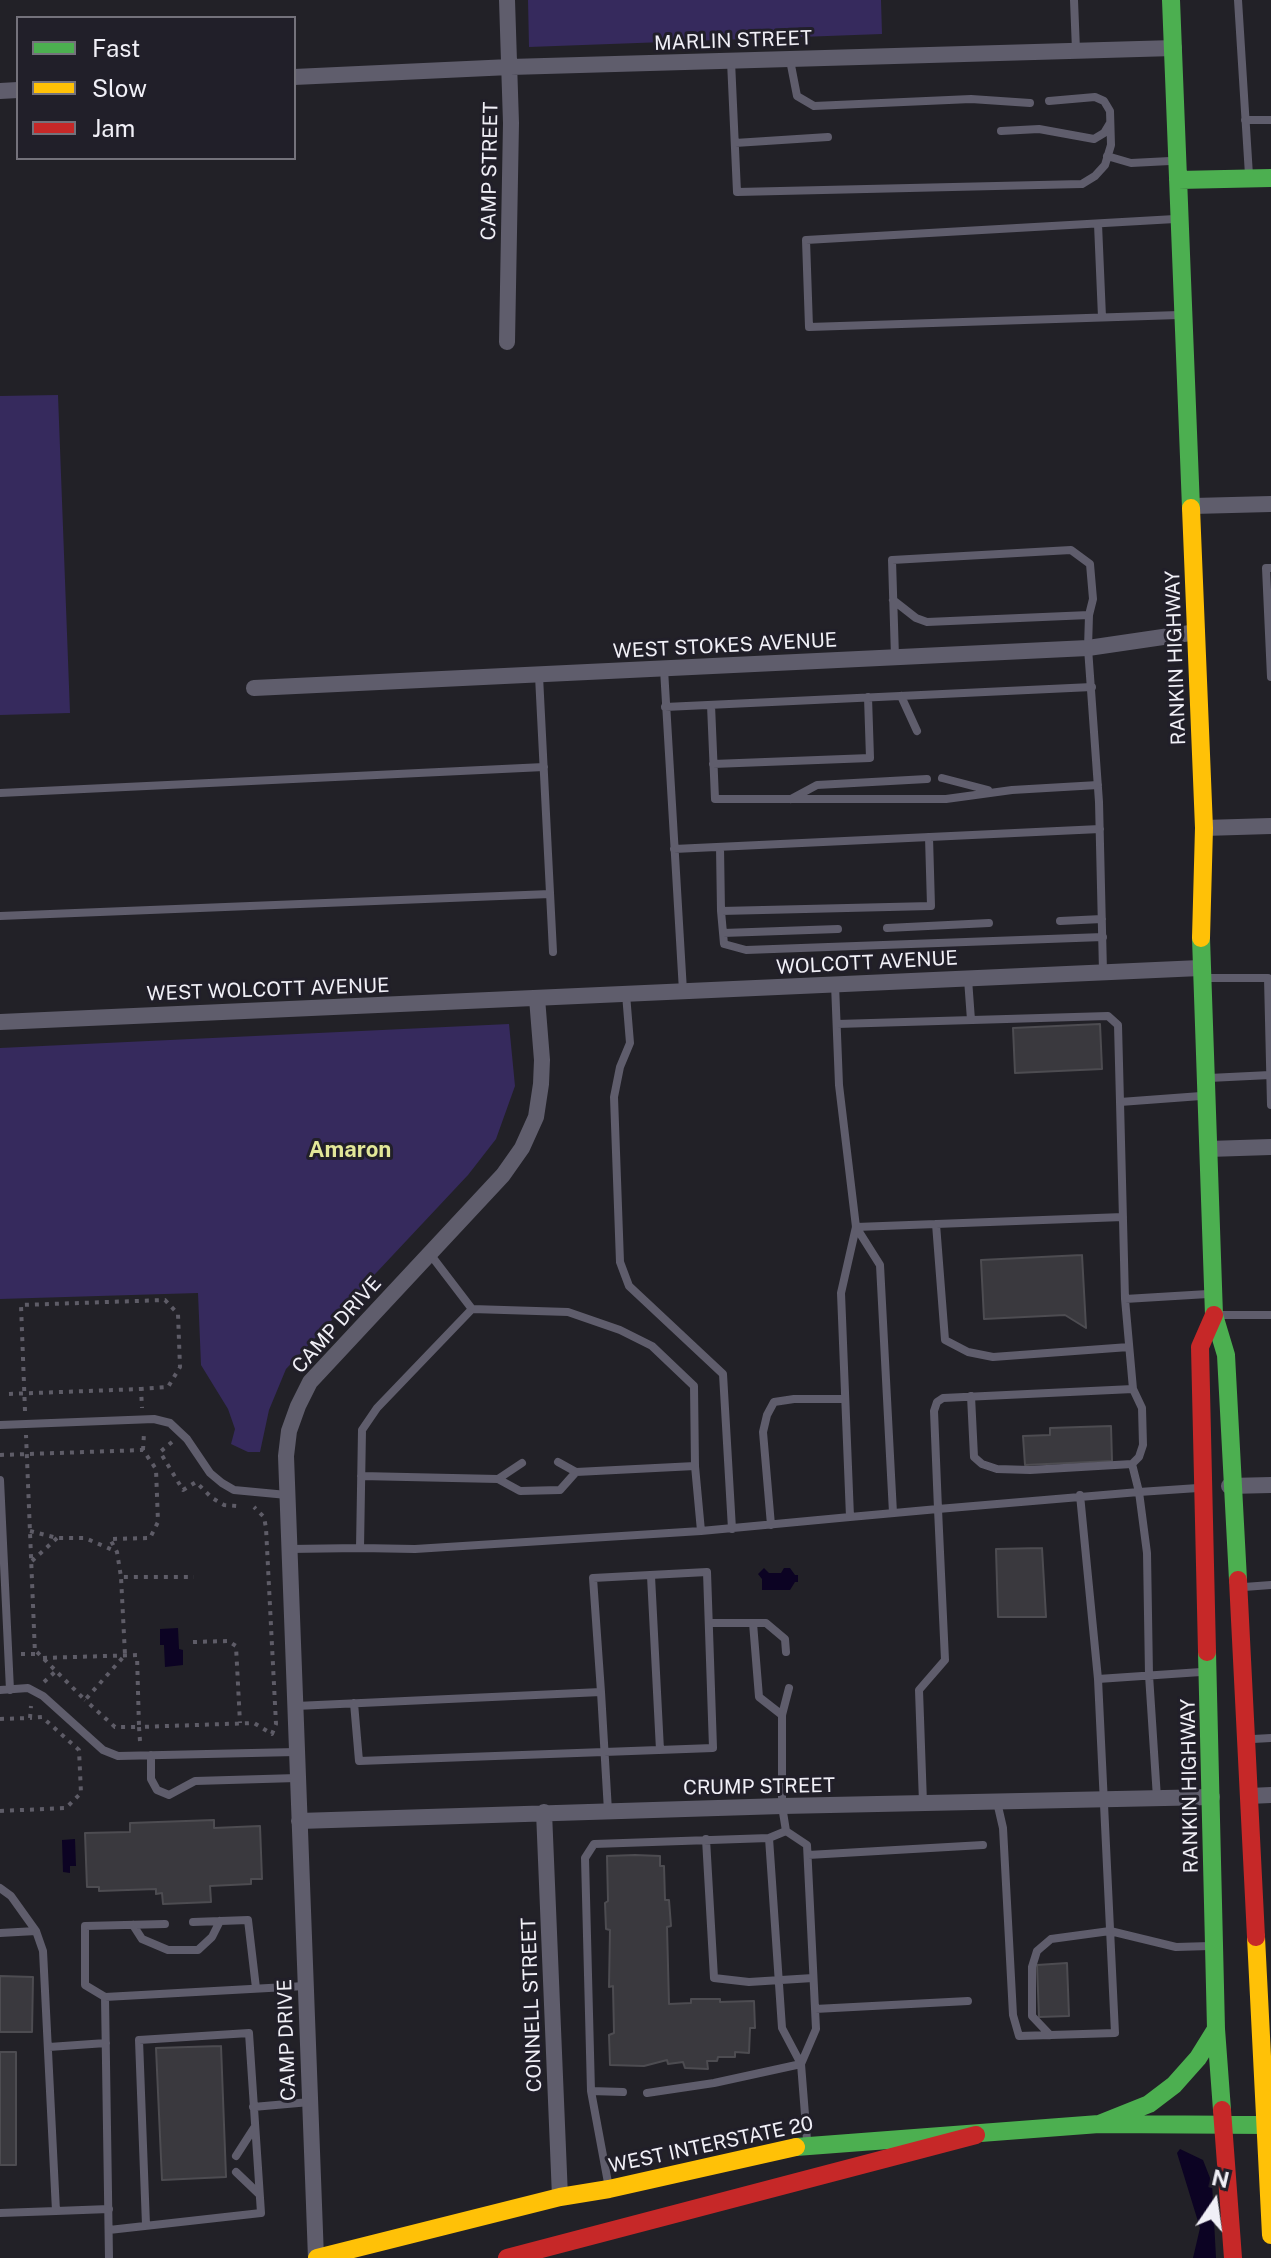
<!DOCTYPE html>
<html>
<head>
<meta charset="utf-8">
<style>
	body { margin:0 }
	#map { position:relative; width:1271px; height:2258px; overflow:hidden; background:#222127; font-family:"Public Sans",sans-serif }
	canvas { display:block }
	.legend { position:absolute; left:16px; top:16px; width:280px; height:144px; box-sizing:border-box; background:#211f29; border:2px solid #74727b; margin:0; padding:10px 14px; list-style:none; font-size:24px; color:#f0eff6 }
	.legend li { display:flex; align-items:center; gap:16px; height:40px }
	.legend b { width:40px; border:2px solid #74727b }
	.north { position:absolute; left:1175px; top:2162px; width:80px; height:80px; -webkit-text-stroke:6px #211f29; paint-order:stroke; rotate:13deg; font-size:22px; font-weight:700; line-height:32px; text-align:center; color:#f0eff6 }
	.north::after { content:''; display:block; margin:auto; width:28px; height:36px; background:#f0eff6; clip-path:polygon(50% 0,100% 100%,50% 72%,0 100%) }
</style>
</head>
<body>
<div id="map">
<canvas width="1271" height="2258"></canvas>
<ul class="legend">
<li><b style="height:10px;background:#4caf50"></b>Fast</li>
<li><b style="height:10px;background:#ffc107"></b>Slow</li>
<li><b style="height:10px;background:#c62828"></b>Jam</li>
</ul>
<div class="north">N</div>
</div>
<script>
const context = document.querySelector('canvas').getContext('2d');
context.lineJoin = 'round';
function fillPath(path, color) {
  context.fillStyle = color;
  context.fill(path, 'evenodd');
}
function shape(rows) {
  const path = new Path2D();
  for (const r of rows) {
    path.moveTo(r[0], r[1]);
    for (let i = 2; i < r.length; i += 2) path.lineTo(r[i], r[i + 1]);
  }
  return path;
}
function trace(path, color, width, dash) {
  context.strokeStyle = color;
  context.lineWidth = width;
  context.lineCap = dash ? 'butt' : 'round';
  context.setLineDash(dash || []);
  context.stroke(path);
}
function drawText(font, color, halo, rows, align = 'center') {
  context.font = font + ' "Public Sans",sans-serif';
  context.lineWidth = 6;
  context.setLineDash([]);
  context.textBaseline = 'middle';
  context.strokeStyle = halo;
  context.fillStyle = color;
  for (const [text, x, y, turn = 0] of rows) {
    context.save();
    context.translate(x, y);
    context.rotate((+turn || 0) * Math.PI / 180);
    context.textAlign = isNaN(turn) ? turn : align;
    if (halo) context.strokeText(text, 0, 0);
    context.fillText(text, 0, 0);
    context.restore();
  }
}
fillPath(shape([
	[528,0,881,0,882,34,529,47],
	[58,395,70,713,0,715,0,396],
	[509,1024,515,1086,496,1139,468,1175,286,1369,269,1410,260,1452,248,1452,231,1444,235,1429,228,1409,201,1365,198,1293,0,1299,0,1048]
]), '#362a5d');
fillPath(shape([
	[764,1568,769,1573,781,1573,784,1568,790,1568,795,1575,798,1575,798,1582,795,1582,790,1590,762,1590,762,1579,758,1574],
	[178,1628,179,1649,183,1650,183,1665,165,1667,164,1645,160,1645,160,1629],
	[75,1839,76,1866,70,1866,70,1873,63,1872,62,1840],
	[1180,2149,1203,2160,1212,2183,1216,2258,1193,2258,1200,2228,1177,2153]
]), '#0c0323');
const building = shape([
	[1100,1024,1102,1069,1015,1073,1013,1028,1100,1024],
	[1082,1255,1086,1328,1065,1315,984,1319,981,1260,1082,1255],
	[1111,1426,1112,1461,1025,1465,1023,1436,1050,1435,1050,1428,1111,1426],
	[1042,1548,1046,1617,998,1617,996,1549,1042,1548],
	[214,1820,214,1828,260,1826,262,1879,251,1879,251,1884,210,1886,211,1902,163,1904,162,1893,156,1894,156,1889,99,1891,99,1887,87,1887,85,1833,130,1832,130,1823,214,1820],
	[635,1855,660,1856,660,1866,664,1866,665,1900,669,1900,671,1926,667,1927,669,2004,691,2003,691,1999,720,1999,720,2002,754,2001,755,2028,750,2028,749,2053,735,2052,735,2057,718,2057,717,2061,707,2061,708,2069,685,2068,683,2062,668,2064,667,2060,644,2066,610,2065,609,2035,614,2033,613,1986,609,1987,610,1930,606,1929,605,1903,608,1901,607,1856,635,1855],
	[1067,1963,1069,2016,1039,2017,1037,1965,1067,1963],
	[0,1976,33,1977,32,2032,0,2032,0,1976],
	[221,2046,226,2177,162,2180,156,2048,221,2046],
	[0,2052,16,2052,16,2165,0,2165,0,2052]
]);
fillPath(building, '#3a393e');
trace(building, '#4d4c51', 2);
trace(shape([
	[9,1394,141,1389,142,1408],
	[25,1411,21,1305,165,1300,178,1314,180,1367,168,1387,141,1389],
	[172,1442,160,1452,183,1490,196,1482,212,1498,224,1505,237,1506],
	[143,1450,144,1433],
	[0,1455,143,1450,156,1469,158,1522,150,1538,110,1539,117,1552,121,1577,194,1577],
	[30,1531,57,1538,85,1538,115,1551],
	[32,1561,57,1538],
	[193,1642,228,1641,236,1646,240,1723],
	[37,1652,85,1700,125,1655,121,1577],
	[21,1654,35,1654,26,1435],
	[43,1658,137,1655,139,1727,115,1727,85,1700],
	[44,1682,56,1671],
	[0,1719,30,1718,31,1706],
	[140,1741,139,1727,254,1723,272,1734,276,1724,266,1528,264,1517,254,1507],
	[0,1811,66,1808,81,1793,79,1750,42,1717,30,1718]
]), '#5e5c67', 4, [4, 6]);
trace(shape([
	[1074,0,1076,50],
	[1238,0,1249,175],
	[790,60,797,96,814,106,971,99,1030,103],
	[731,61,737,192,1082,184,1095,176,1105,165,1111,145,1110,111,1104,101,1095,97,1049,101],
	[1245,120,1271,120],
	[1001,131,1039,129,1094,139,1104,133,1110,123],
	[735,143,828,137],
	[1107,156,1131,163,1170,161],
	[1175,219,806,240,809,327,1179,315],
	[1098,224,1102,317],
	[1271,568,1266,568,1271,677],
	[893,600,916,618,927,622,1089,615],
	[895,657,892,560,1071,550,1090,564,1093,599,1089,615,1088,648,1099,802,1103,972],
	[664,669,683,991],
	[539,676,553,952],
	[901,696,917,731],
	[711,705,715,799,946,799,1012,790,1098,785],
	[665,707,1092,687],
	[713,764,870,758,868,697],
	[942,778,988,790],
	[0,793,544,767],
	[791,799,817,785,927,779],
	[720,847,721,911,931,906,929,837],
	[674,849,1100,829],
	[721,911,724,944,746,950,1103,937],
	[0,916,550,894],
	[1060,921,1102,919],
	[887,928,989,923],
	[723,933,838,929],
	[1207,978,1268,978,1271,1105],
	[968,979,971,1020],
	[835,984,839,1085,856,1227,1123,1217],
	[626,994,630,1043,620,1067,614,1097,620,1262,629,1286,723,1374,732,1529],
	[837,1024,1108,1016,1118,1025,1120,1102],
	[1209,1078,1270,1075],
	[936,1224,945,1340,968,1352,993,1357,1129,1347],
	[856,1227,841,1293,850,1517,938,1509,934,1411,937,1402,943,1398,1133,1389],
	[856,1227,880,1265,893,1513],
	[1125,1299,1120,1102,1201,1096],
	[1220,1315,1271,1315],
	[971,1396,974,1457,982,1464,997,1469,1030,1470,1132,1464],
	[0,1425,154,1419,170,1423,187,1439,210,1473,222,1483,234,1490,287,1495],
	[558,1462,576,1472],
	[361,1476,498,1479,520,1491,560,1490,576,1472,695,1466],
	[498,1479,522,1463],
	[0,1480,10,1690],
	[1198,1488,1139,1492,1132,1464,1139,1457,1143,1445,1142,1408,1133,1389,1125,1299,1208,1294],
	[771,1525,763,1432,767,1415,774,1402,794,1399,845,1399],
	[701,1531,850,1517],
	[360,1548,415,1549,701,1531,695,1466,694,1386,652,1346,620,1330,568,1312,472,1309],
	[289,1549,360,1548,362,1430,377,1408,472,1309,430,1254],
	[651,1576,660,1750],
	[1244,1587,1271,1585],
	[709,1623,766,1623,785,1639,786,1652],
	[753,1623,759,1697,782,1715],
	[1098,1679,1201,1672],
	[789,1688,782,1715,782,1806,786,1831,807,1845,816,2029,801,2064,807,2140],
	[0,1690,28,1688,43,1696,103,1750,118,1756,296,1752],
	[354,1703,359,1761,713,1748,707,1572,593,1578,601,1692],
	[296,1706,601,1692,608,1811],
	[1253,1739,1271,1738],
	[151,1755,151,1779,157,1790,169,1795,195,1781,297,1778],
	[997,1802,1003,1828,1013,2015,1019,2036,1115,2033,1098,1679,1080,1495],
	[923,1803,919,1690,945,1660,938,1509,1139,1492,1147,1553,1149,1675,1157,1798],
	[706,1839,714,1978,749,1982,813,1978],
	[808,1855,983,1845],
	[0,1888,11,1896,36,1931],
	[193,1922,248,1920,256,1988],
	[133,1925,142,1939,168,1950,198,1950,212,1937,220,1921],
	[0,1933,36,1931,43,1951,56,2211,0,2213],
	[105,1997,85,1985,85,1926,165,1924],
	[815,2009,968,2001],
	[1050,2035,1032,2016,1032,1967,1037,1951,1051,1939,1110,1931,1176,1947,1210,1946],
	[49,2047,106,2043],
	[591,2091,623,2092],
	[647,2093,714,2083,801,2064,782,2028,769,1838,786,1831],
	[253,2107,310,2102],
	[236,2156,254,2128],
	[236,2172,259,2194],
	[609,2188,591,2091,585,1858,594,1844,769,1838],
	[56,2211,109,2209],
	[109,2230,261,2213,249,2033,139,2040,146,2225],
	[109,2258,105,1997,305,1986]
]), '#5f5d6c', 8);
trace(shape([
	[294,77,510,67,1174,48],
	[0,91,18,90],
	[507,342,511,123,507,0],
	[1193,506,1271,504],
	[254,688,1088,648,1197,632],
	[1204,828,1271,826],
	[0,1022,1200,968],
	[1208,1149,1271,1147],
	[1229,1486,1271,1485],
	[1249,1796,1271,1795],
	[544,1812,560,2197],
	[299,1821,782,1806,1212,1797],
	[316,2258,286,1456,289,1431,298,1406,310,1382,503,1175,522,1148,536,1117,541,1084,542,1060,537,998]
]), '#5f5d6c', 16);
trace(shape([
	[1171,0,1191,508],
	[1178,180,1271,178],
	[1201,938,1214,1315,1226,1355,1238,1580],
	[1207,1652,1216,2029,1222,2110],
	[1099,2124,1149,2104,1174,2085,1198,2058,1216,2029],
	[796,2147,1099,2124,1271,2125]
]), '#4caf50', 18);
trace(shape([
	[1191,508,1204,828,1201,938],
	[1256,1937,1271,2235],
	[317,2258,560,2197,609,2189,796,2147]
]), '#ffc107', 18);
trace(shape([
	[1238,1580,1256,1937],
	[1207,1652,1200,1347,1214,1315],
	[1222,2110,1233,2258],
	[507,2258,976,2135]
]), '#c62828', 18);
drawText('20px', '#f0eff6', '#211f29', [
	["MARLIN STREET",733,41,-2],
	["CAMP STREET",490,171,-89],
	["WEST STOKES AVENUE",725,646,-3],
	["RANKIN HIGHWAY",1176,658,-92],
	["WOLCOTT AVENUE",867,963,-3],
	["WEST WOLCOTT AVENUE",268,990,-2],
	["CAMP DRIVE",337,1325,-48],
	["RANKIN HIGHWAY",1190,1786,-91],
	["CRUMP STREET",759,1787,-1],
	["CONNELL STREET",532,2005,-92],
	["CAMP DRIVE",287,2040,-92],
	["WEST INTERSTATE 20",711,2145,-12]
]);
drawText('bold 22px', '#e2e798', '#211f29', [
	["Amaron",350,1150]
]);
</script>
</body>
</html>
